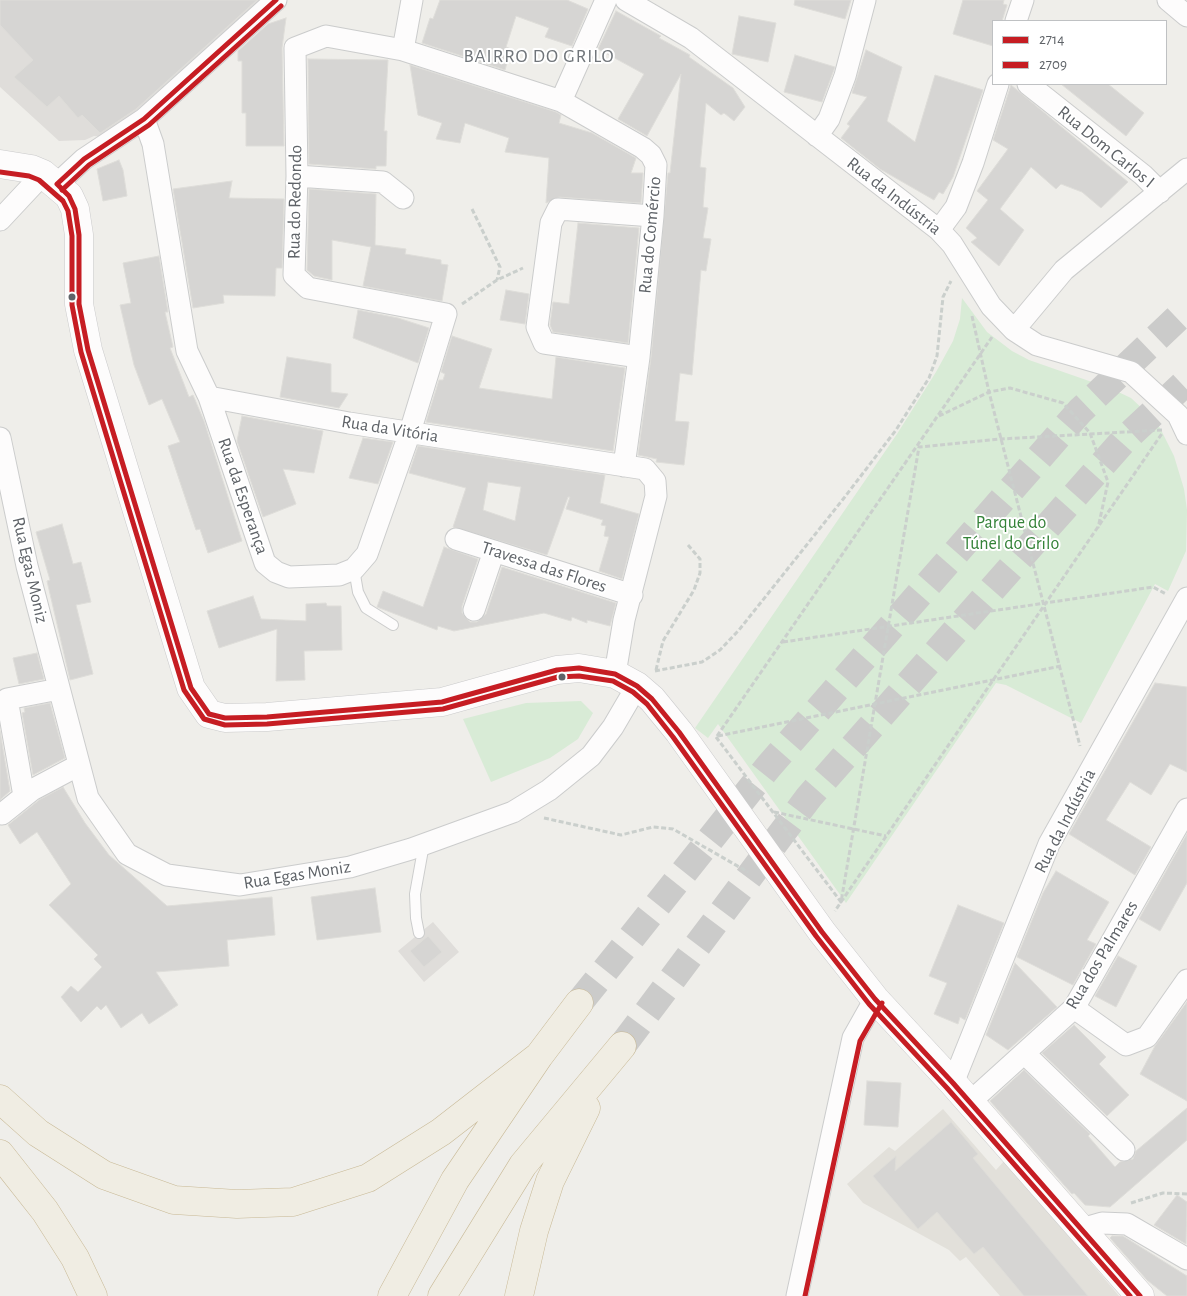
<!DOCTYPE html>
<html>
<head>
<meta charset="utf-8">
<style>
	body { margin:0 }
	#map { position:relative; width:1187px; height:1296px; overflow:hidden; background:#efeeea; font-family:"Alegreya Sans",sans-serif }
	canvas { display:block }
	.legend { position:absolute; left:992px; top:20px; width:175px; height:65px; box-sizing:border-box; background:#fff; border:1px solid #bfc1c3; margin:0; padding:6px 9px; list-style:none; font-size:15px; color:#5f6368 }
	.legend li { display:flex; align-items:center; gap:10px; height:25px }
	.legend b { width:25px; border:1px solid #bfc1c3 }
</style>
</head>
<body>
<div id="map">
<canvas width="1187" height="1296"></canvas>
<ul class="legend">
<li><b style="height:6px;background:#c61d23"></b>2714</li>
<li><b style="height:6px;background:#c61d23"></b>2709</li>
</ul>
</div>
<script>
const context = document.querySelector('canvas').getContext('2d');
context.lineJoin = 'round';
function fillPath(path, color) {
  context.fillStyle = color;
  context.fill(path, 'evenodd');
}
function shape(rows) {
  const path = new Path2D();
  for (const r of rows) {
    path.moveTo(r[0], r[1]);
    for (let i = 2; i < r.length; i += 2) path.lineTo(r[i], r[i + 1]);
  }
  return path;
}
function trace(path, color, width, dash) {
  context.strokeStyle = color;
  context.lineWidth = width;
  context.lineCap = dash ? 'butt' : 'round';
  context.setLineDash(dash || []);
  context.stroke(path);
}
function drawText(font, color, halo, rows, align = 'center') {
  context.font = font + ' "Alegreya Sans",sans-serif';
  context.lineWidth = 4;
  context.setLineDash([]);
  context.textBaseline = 'middle';
  context.strokeStyle = halo;
  context.fillStyle = color;
  for (const [text, x, y, turn = 0] of rows) {
    context.save();
    context.translate(x, y);
    context.rotate((+turn || 0) * Math.PI / 180);
    context.textAlign = isNaN(turn) ? turn : align;
    if (halo) context.strokeText(text, 0, 0);
    context.fillText(text, 0, 0);
    context.restore();
  }
}
fillPath(shape([
	[0,0,260,0,118,127,103,137,94,136,85,140,59,141,0,87],
	[433,922,459,952,424,982,398,951]
]), '#dfddda');
fillPath(shape([
	[943,1109,996,1170,1005,1160,1119,1296,1000,1296,966,1257,960,1261,949,1250,863,1203,847,1184,889,1147,895,1151]
]), '#e2e0da');
fillPath(shape([
	[962,298,987,332,1012,351,1029,360,1112,389,1131,398,1145,411,1160,428,1174,456,1184,489,1187,510,1186,551,1168,591,1155,584,1081,723,1006,685,996,683,846,903,718,724,708,738,695,728,897,434,936,372,953,341,960,319],
	[581,701,593,713,578,739,550,758,491,782,463,719,526,703]
]), '#d8ebd6');
const building = shape([
	[0,0,257,0,136,109,100,133,82,115,78,118,59,96,47,107,14,77,33,60,0,25,0,0],
	[440,0,567,0,588,9,572,46,545,37,549,28,516,16,506,47,511,49,505,70,422,43,430,18,433,19,440,0],
	[795,0,851,0,845,19,794,5,795,0],
	[963,0,1004,0,1003,4,1007,5,1002,21,993,21,993,46,953,34,963,0],
	[616,11,661,36,659,38,690,55,689,57,733,88,745,107,734,121,724,113,721,115,706,103,700,167,706,168,703,207,708,208,703,238,711,239,706,271,701,270,692,375,680,373,675,421,689,422,684,465,656,462,657,459,638,455,651,358,668,173,670,173,681,74,647,136,618,119,644,74,598,49,616,11],
	[739,16,776,23,768,62,732,54,739,16],
	[286,18,282,48,284,146,246,146,246,113,242,113,242,61,238,61,238,51,268,24,286,18],
	[866,50,902,67,887,121,915,142,935,75,983,90,953,177,943,194,939,192,934,200,880,169,841,138,850,126,847,124,867,97,852,93,866,50],
	[795,55,835,67,822,102,784,92,795,55],
	[308,59,388,60,384,131,387,131,386,166,376,166,376,169,309,164,308,59],
	[410,65,556,112,561,115,559,123,592,133,636,158,631,173,643,173,641,203,559,197,546,203,549,158,505,152,509,138,465,123,460,143,436,139,442,123,418,115,410,65],
	[1061,84,1108,84,1144,113,1126,136,1061,84],
	[1011,85,1128,182,1101,208,1082,192,1061,184,1056,189,1031,167,1000,209,1024,230,999,266,971,242,977,238,966,228,988,200,977,191,1008,149,993,140,1011,85],
	[119,160,123,170,127,196,103,201,97,169,119,160],
	[232,181,229,198,284,199,282,268,276,268,275,296,223,295,224,303,193,308,173,189,232,181],
	[309,189,376,194,375,245,406,249,405,254,441,260,441,264,448,265,442,301,363,286,371,247,332,240,332,280,314,276,307,270,309,189],
	[578,223,639,228,628,343,553,332,550,325,553,302,569,304,578,223],
	[159,256,168,312,165,312,173,347,170,348,189,397,193,395,204,421,242,541,208,553,200,529,196,530,168,446,180,442,162,399,149,405,134,365,120,305,131,303,123,263,159,256],
	[506,290,529,294,525,324,500,320,506,290],
	[358,310,398,318,429,328,418,363,353,338,358,310],
	[452,336,492,349,479,388,552,399,556,357,625,368,613,451,426,422,439,380,443,380,445,374,441,372,452,336],
	[287,357,331,364,331,392,348,394,339,408,280,397,287,357],
	[242,416,323,431,314,473,283,469,296,504,263,517,237,441,242,416],
	[363,438,393,442,378,484,349,478,363,438],
	[418,446,605,475,600,503,639,514,622,579,599,571,609,537,604,536,606,526,601,525,603,520,566,509,570,497,568,497,547,555,453,527,466,488,409,473,418,446],
	[488,482,521,487,515,521,483,510,488,482],
	[62,524,73,564,81,562,91,602,76,605,93,674,70,680,47,581,50,580,36,532,62,524],
	[444,547,478,559,462,606,462,613,470,622,477,622,486,614,502,567,616,603,610,626,587,620,587,623,572,617,571,621,544,613,454,631,438,626,437,630,377,607,383,591,423,607,444,547],
	[253,596,261,619,306,621,306,604,326,603,327,606,341,606,342,650,304,651,305,680,276,681,277,629,219,648,207,611,253,596],
	[37,653,44,679,19,684,13,658,37,653],
	[1155,683,1187,687,1187,772,1170,764,1151,795,1130,782,1106,820,1151,847,1135,875,1069,834,1155,683],
	[50,703,65,758,33,775,22,713,25,712,24,708,50,703],
	[0,731,10,791,0,800,0,731],
	[63,787,85,823,109,855,167,906,272,897,275,935,227,940,229,966,156,972,178,1005,149,1024,142,1013,121,1028,106,1005,101,1010,97,1006,81,1022,61,997,71,986,78,992,102,967,94,959,98,955,49,905,71,884,37,832,20,844,8,825,39,800,63,787],
	[1187,834,1187,883,1160,931,1139,919,1187,834],
	[1056,871,1109,902,1087,940,1096,944,1073,985,1017,957,1043,893,1056,871],
	[375,888,381,932,317,940,311,897,375,888],
	[958,905,1004,923,965,1020,960,1017,958,1024,934,1014,947,983,929,976,958,905],
	[428,936,442,952,424,967,410,951,428,936],
	[1118,956,1137,966,1116,1007,1095,996,1118,956],
	[1015,963,1057,1007,1008,1050,986,1035,1015,963],
	[1187,1002,1187,1101,1140,1074,1155,1046,1187,1002],
	[1074,1025,1106,1057,1099,1064,1129,1095,1107,1116,1042,1053,1074,1025],
	[1024,1070,1090,1134,1088,1136,1115,1167,1120,1162,1133,1159,1136,1151,1187,1108,1187,1140,1110,1207,1085,1205,1074,1193,1072,1194,990,1101,1024,1070],
	[867,1081,901,1083,898,1127,864,1125,867,1081],
	[951,1122,978,1154,973,1158,1088,1296,1024,1296,983,1247,974,1254,937,1212,918,1229,873,1176,896,1156,895,1171,951,1122],
	[1177,1195,1187,1202,1186,1244,1154,1225,1177,1195],
	[1112,1236,1123,1236,1187,1276,1187,1296,1167,1296,1147,1280,1110,1238,1112,1236]
]);
fillPath(building, '#d6d5d3');
trace(building, '#deddd9', 1);
trace(shape([
	[579,1003,769,766,1080,411,1187,309],
	[622,1046,809,797,1124,440,1187,381]
]), '#cbcbca', 28, [28, 14]);
const lane = shape([
	[354,569,358,592,366,608,393,625],
	[419,933,416,918,415,894,424,844]
]);
const street = shape([
	[626,0,691,38,939,230,952,244,991,306,1014,330,1037,345,1131,372,1178,415,1187,434],
	[1168,0,1187,16],
	[1016,21,1023,0],
	[403,50,412,0],
	[1028,84,1143,175,1160,192],
	[561,101,606,0],
	[144,119,153,144,187,351,209,397,349,423,645,469,655,481,656,496,624,620,615,674],
	[817,136,829,119,845,76,865,0],
	[297,176,383,182,403,198],
	[57,184,84,159,144,119,276,0],
	[0,220,43,174],
	[939,230,956,207,973,163,998,84],
	[1014,330,1064,270,1187,169],
	[639,357,544,343,537,327,551,223,558,209,653,216],
	[209,397,265,563,276,572,289,577,339,575,354,569,367,554,410,432,446,314,308,288,294,275,297,176,295,48,326,36,403,50,561,101,643,148,651,155,656,165,653,216,639,357,624,466],
	[0,438,27,566,88,798,127,854,167,875,240,885,350,867,411,849,513,812,549,790,591,756,613,727,637,686],
	[456,539,632,595],
	[474,610,494,551],
	[24,796,7,699,59,689],
	[2,814,32,790,79,765],
	[1074,1008,1126,1045,1147,1037,1187,980],
	[1025,1054,1124,1150],
	[953,1083,1049,844,1187,598],
	[970,1102,1074,1008,1187,809],
	[1081,1229,1102,1223,1127,1224,1187,1259],
	[797,1296,853,1038,875,999]
]);
const secondary = shape([
	[0,164,31,169,43,174,69,196,75,209,79,235,79,304,88,350,191,688,209,714,225,718,267,717,442,702,557,670,579,668,615,674,637,686,652,699,679,732,822,932,875,999,953,1083,1140,1296]
]);
const highway = shape([
	[0,1099,38,1133,104,1175,174,1200,237,1204,293,1202,368,1178,441,1132,539,1056],
	[0,1154,45,1211,75,1258,93,1296],
	[392,1296,455,1180,539,1056,579,1003],
	[442,1296,523,1165,622,1046],
	[519,1296,534,1231,550,1181,586,1108]
]);
trace(lane, '#cbcccc', 12);
trace(street, '#cbcccc', 23);
trace(secondary, '#cacacb', 29);
trace(highway, '#c8b996', 29);
trace(shape([
	[472,209,500,267,497,280],
	[462,304,497,280,523,268],
	[972,316,989,392,1080,746],
	[939,416,989,392,1010,388,1063,403,1090,433,1108,482,1098,528],
	[1162,430,1001,439,919,447,841,902,1163,432],
	[783,642,1153,587,1166,594],
	[656,670,663,641,694,590,700,573,700,559,688,545],
	[655,671,702,662,720,650,739,630,844,498,896,430,929,378,937,356,943,297,951,281],
	[717,736,992,337],
	[718,736,1061,666],
	[716,737,841,902,835,911],
	[774,812,886,836],
	[544,818,621,835,653,827,673,829,748,872],
	[1131,1203,1163,1193,1187,1194]
]), '#cacfcc', 3, [5, 2.5]);
trace(lane, '#fdfcfc', 10);
trace(street, '#fdfcfc', 21);
trace(secondary, '#fdfcfc', 28);
trace(highway, '#f0ede3', 28);
trace(shape([
	[57,184,69,196,75,209,79,235,79,304,88,350,191,688,209,714,225,718,267,717,442,702,557,670,579,668,615,674,637,686,652,699,679,732,822,932,875,999,953,1083,1140,1296],
	[57,184,84,159,144,119,276,0]
]), '#c61d23', 5);
trace(shape([
	[0,172,29,176,39,180,63,201,68,211,72,236,72,305,81,352,184,690,204,719,225,725,267,724,443,709,558,677,579,676,613,681,633,692,647,704,673,737,816,936,869,1004,947,1088,1130,1296],
	[62,190,89,165,149,125,281,6],
	[805,1296,860,1041,882,1003]
]), '#c61d23', 5);
for (const [x, y, r, color] of [
	[72,297,4.5,"#5f6368"],
	[562,677,4.5,"#5f6368"]
]) {
  const dot = new Path2D();
  dot.arc(x, y, r, 0, 2 * Math.PI);
  context.fillStyle = color;
  context.fill(dot);
  trace(dot, '#fff', 2);
}
drawText('18px', '#5f6368', '#fff', [
	["Rua Dom Carlos I",1106,147,39],
	["Rua da Indústria",894,196,38],
	["Rua do Redondo",295,202,-89],
	["Rua do Comércio",650,235,-85],
	["Rua da Vitória",390,429,9],
	["Rua da Esperança",243,496,71],
	["Travessa das Flores",544,567,18],
	["Rua Egas Moniz",30,570,77],
	["Rua da Indústria",1065,821,-63],
	["Rua Egas Moniz",297,875,-9],
	["Rua dos Palmares",1102,955,-59]
]);
drawText('18px', '#348238', '#fff', [
	["Parque do",1011,523],
	["Túnel do Grilo",1011,544]
]);
context.letterSpacing = '1px';
drawText('19px', '#70757a', '#fff', [
	["BAIRRO DO GRILO",539,56]
]);
context.letterSpacing = '0px';
</script>
</body>
</html>
